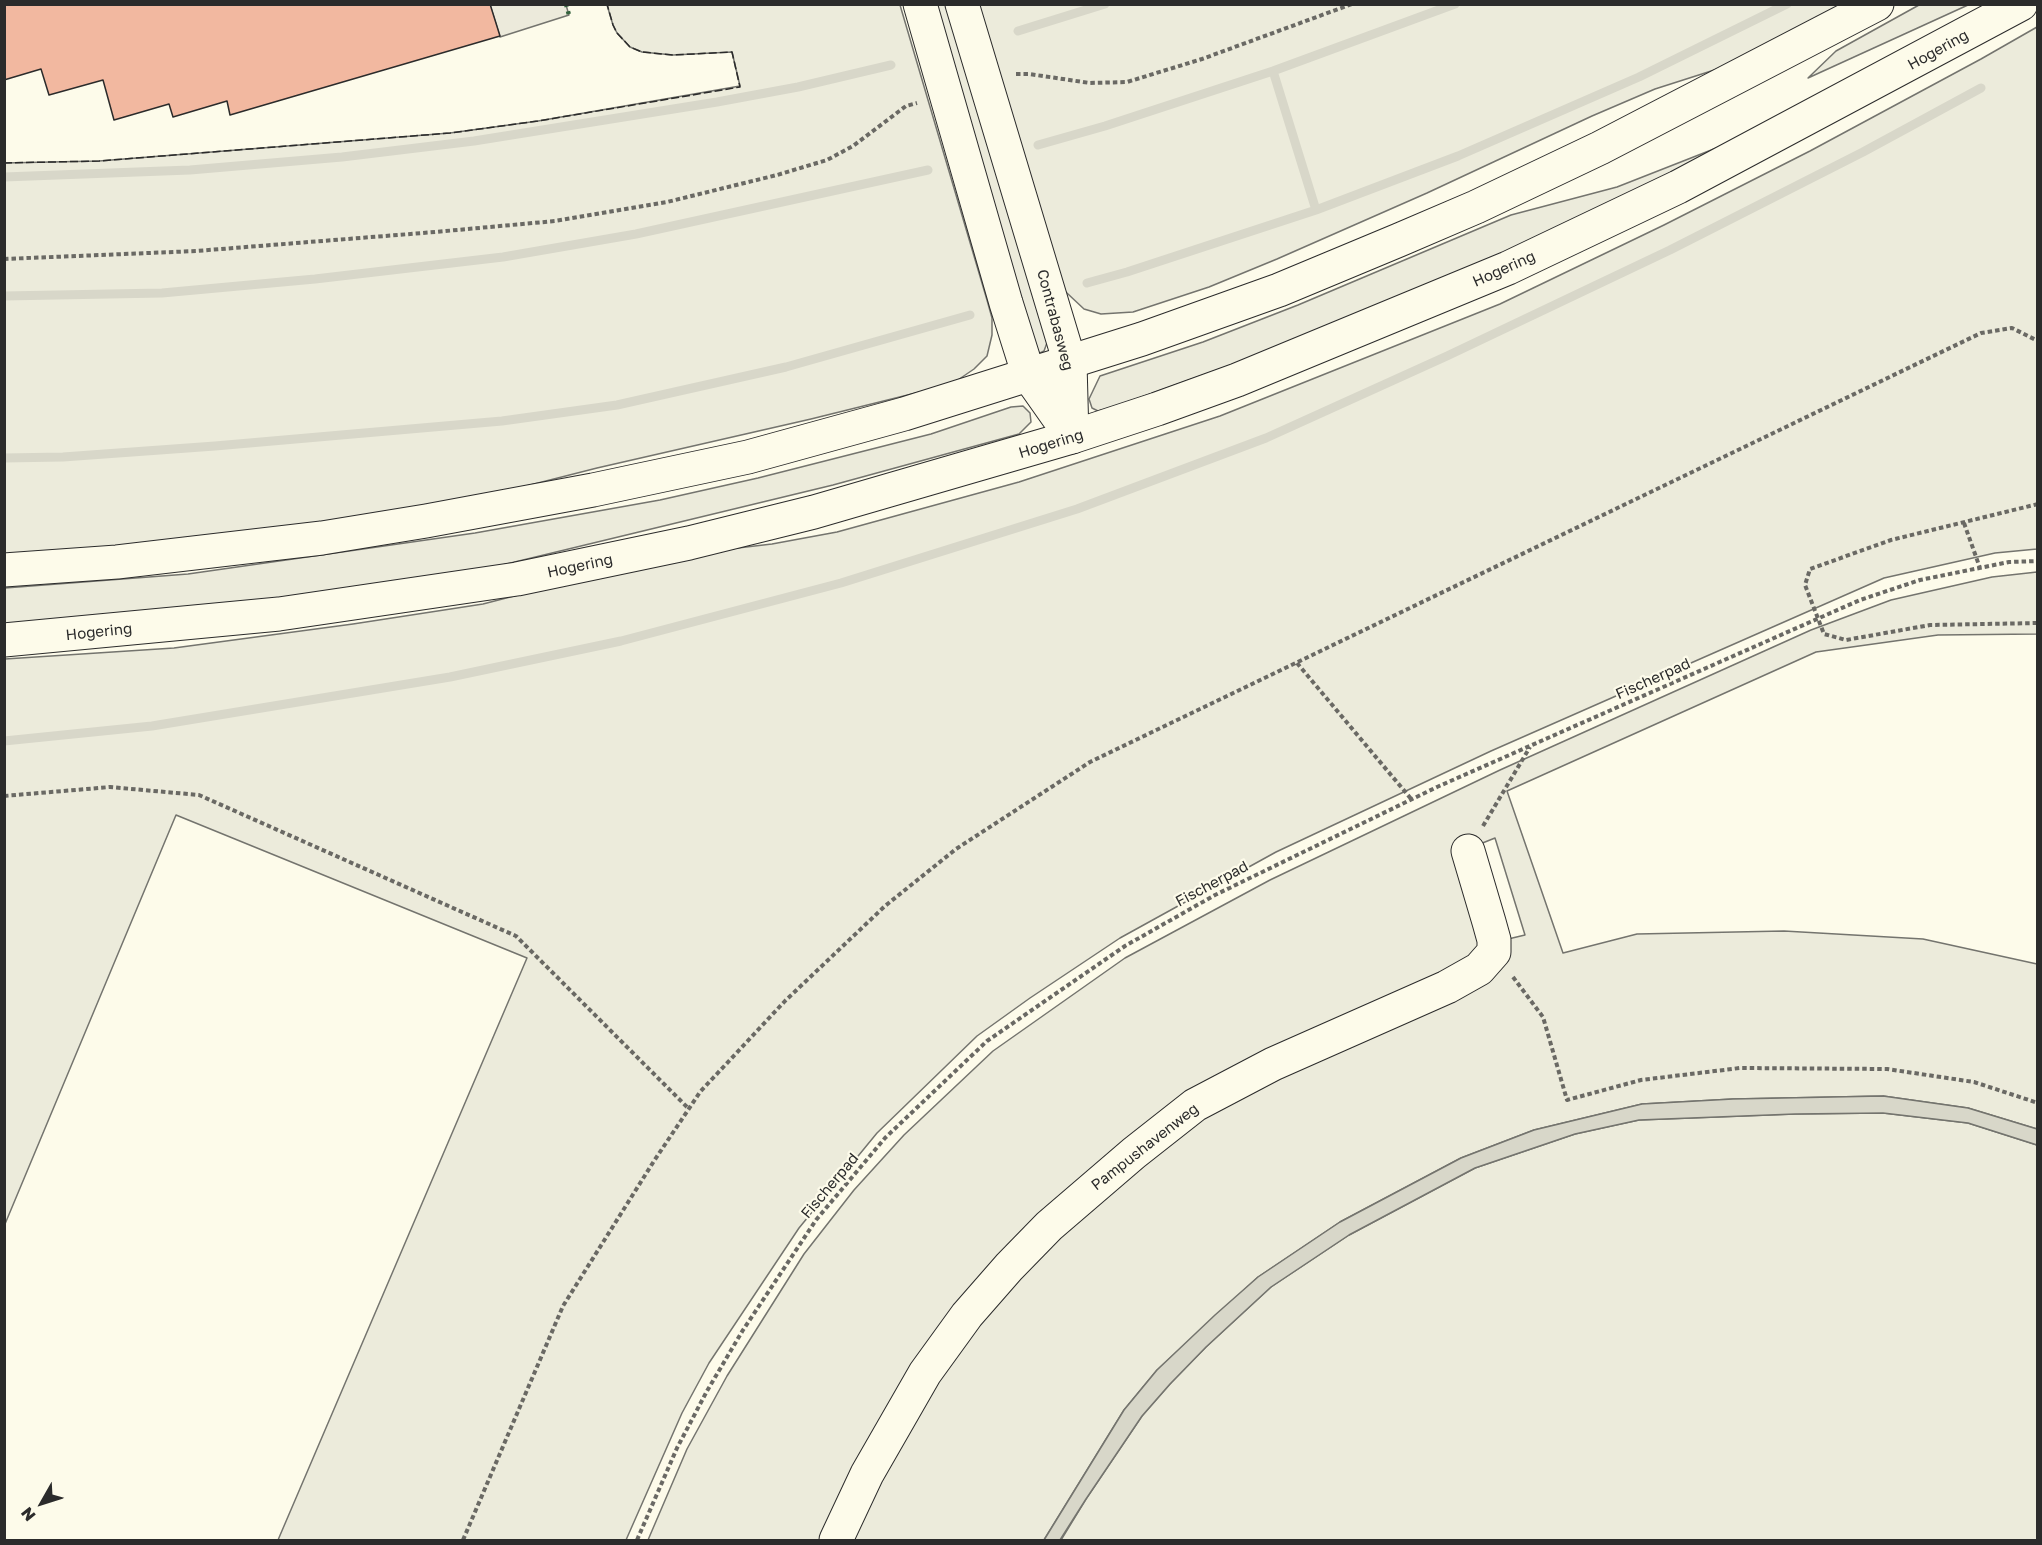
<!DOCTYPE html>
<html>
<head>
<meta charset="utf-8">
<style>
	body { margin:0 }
	#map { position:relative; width:2042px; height:1545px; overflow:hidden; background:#fdfbea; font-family:"Golos Text",sans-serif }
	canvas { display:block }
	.frame { position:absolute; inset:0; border:6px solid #2b2b2b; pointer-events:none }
	.north { position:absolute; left:12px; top:1473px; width:60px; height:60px; -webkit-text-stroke:4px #fdfbea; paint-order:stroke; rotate:231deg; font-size:16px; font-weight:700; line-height:24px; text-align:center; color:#2b2b2b }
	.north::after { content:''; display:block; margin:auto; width:21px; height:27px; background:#2b2b2b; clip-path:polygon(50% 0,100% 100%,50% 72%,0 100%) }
</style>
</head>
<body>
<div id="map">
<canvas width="2042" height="1545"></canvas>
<div class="frame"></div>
<div class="north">N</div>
</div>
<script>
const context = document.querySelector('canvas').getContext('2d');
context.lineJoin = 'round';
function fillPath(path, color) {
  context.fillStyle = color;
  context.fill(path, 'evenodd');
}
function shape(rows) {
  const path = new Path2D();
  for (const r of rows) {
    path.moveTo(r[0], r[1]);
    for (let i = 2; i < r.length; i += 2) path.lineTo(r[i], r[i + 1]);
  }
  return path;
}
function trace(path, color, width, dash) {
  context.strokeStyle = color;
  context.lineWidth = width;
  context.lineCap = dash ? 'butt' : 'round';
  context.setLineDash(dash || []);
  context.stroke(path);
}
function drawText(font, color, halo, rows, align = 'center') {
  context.font = font + ' "Golos Text",sans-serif';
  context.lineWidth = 4.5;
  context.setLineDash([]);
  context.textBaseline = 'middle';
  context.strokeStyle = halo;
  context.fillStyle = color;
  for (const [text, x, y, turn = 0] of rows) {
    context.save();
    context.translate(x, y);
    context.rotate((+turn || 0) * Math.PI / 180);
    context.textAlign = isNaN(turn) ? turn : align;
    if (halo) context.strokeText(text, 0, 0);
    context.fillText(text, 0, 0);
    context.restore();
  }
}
const green = shape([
	[607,5,900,5,987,300,992,318,992,335,987,356,974,369,952,384,811,419,597,468,432,510,5,560,4,163,99,161,450,133,538,121,740,86,732,52,673,55,642,52,630,47,617,33,613,25,607,5],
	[935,5,950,5,1048,340,1044,351,1040,353,1036,351,935,5],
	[968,5,1843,5,1730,65,1655,89,1592,116,1427,193,1277,259,1209,287,1133,312,1101,314,1084,309,1052,279,968,5],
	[1919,5,1968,5,1808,78,1836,51,1919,5],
	[2037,27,2037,549,1995,553,1884,578,1491,751,1276,852,1120,938,1030,998,977,1036,877,1133,799,1228,709,1363,682,1413,626,1540,278,1540,527,958,176,815,5,1224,5,659,174,648,353,624,483,604,669,556,772,544,837,532,1019,482,1220,416,1500,304,1664,225,1810,151,1981,59,2037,27],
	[1775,125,1718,157,1337,327,1111,408,1098,411,1092,408,1089,399,1100,376,1203,342,1298,305,1511,215,1617,187,1775,125],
	[1023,406,1030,413,1031,422,1019,434,833,485,490,568,337,593,5,627,5,588,188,574,475,533,660,500,758,478,931,434,1011,407,1023,406],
	[2037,572,2037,634,1938,635,1816,652,1507,791,1563,953,1637,934,1784,931,1923,939,2037,964,2037,1129,1968,1108,1883,1096,1733,1099,1642,1104,1534,1130,1461,1158,1340,1222,1258,1277,1157,1370,1124,1410,1044,1540,848,1540,908,1423,1016,1273,1203,1111,1504,940,1525,935,1495,838,1460,852,1485,951,1268,1058,1042,1220,824,1540,648,1540,687,1449,727,1376,804,1254,854,1190,904,1135,993,1051,1125,958,1270,880,1500,770,1811,630,1891,600,1992,577,2037,572],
	[1883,1113,1968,1123,2037,1145,2037,1540,1061,1540,1086,1499,1142,1416,1170,1384,1206,1347,1271,1287,1349,1235,1475,1168,1575,1134,1639,1120,1795,1114,1883,1113]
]);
fillPath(green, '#ecebdb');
trace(green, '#74746e', 1.5);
const parking = shape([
	[490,5,566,5,569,15,500,37,490,5]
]);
fillPath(parking, '#eceadb');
trace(parking, '#74746e', 1.5);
const water = shape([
	[1883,1096,1968,1108,2037,1129,2037,1145,1968,1123,1883,1113,1795,1114,1639,1120,1575,1134,1475,1168,1349,1235,1271,1287,1206,1347,1170,1384,1142,1416,1086,1499,1060,1540,1044,1540,1124,1410,1157,1370,1215,1315,1258,1277,1340,1222,1461,1158,1534,1130,1642,1104,1733,1099,1883,1096]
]);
fillPath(water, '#d8d7c9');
trace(water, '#74746e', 1.5);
trace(shape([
	[1018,31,1105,4],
	[1273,71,1316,210],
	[1038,145,1105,126,1273,71,1455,4],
	[4,177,190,170,342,157,474,141,717,102,798,87,891,65],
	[1087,283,1127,272,1316,210,1458,156,1639,77,1787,4],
	[4,296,162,293,315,279,503,257,636,234,928,170],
	[4,458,63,457,215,446,502,421,617,405,786,367,970,315],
	[4,741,152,726,450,677,621,641,841,583,1077,509,1266,438,1447,356,1670,250,1863,152,1981,88]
]), '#d8d7c9', 9);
const building = shape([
	[4,4,490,4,500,36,230,115,227,101,173,117,169,104,114,120,103,80,49,95,41,69,4,80,4,4]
]);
fillPath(building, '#f2b8a0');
trace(building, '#2b2b2b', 1.5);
const minor = shape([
	[920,4,1006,303,1029,376,1072,437],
	[962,4,1070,363,1072,437],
	[836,1540,867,1474,925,1373,967,1315,1009,1267,1049,1226,1134,1153,1195,1105,1273,1064,1447,987,1479,969,1494,952,1494,940,1489,922,1468,851]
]);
const highway = shape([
	[4,570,117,562,322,538,426,521,593,490,748,457,904,414,1142,339,1279,290,1399,240,1476,207,1600,148,1877,4],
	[4,640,279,614,517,579,689,543,814,512,1072,437,1157,409,1237,380,1508,268,1678,187,2021,4]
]);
trace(minor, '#2b2b2b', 35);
trace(highway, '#2b2b2b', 35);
trace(shape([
	[1016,74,1029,74,1090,83,1127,82,1202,59,1352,4],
	[4,259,196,251,435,232,555,221,667,202,777,175,827,160,853,146,906,106,917,103],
	[2038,504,1891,540,1810,569,1805,585,1824,634,1846,640,1930,625,2038,623],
	[1964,523,1980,568],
	[1297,663,1412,800],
	[4,796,110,787,199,795,516,936,689,1109],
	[1483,826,1530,747],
	[1513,977,1543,1017,1567,1100,1641,1080,1740,1068,1887,1069,1974,1082,2038,1103],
	[463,1540,563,1306,654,1161,700,1092,785,1001,885,906,956,849,1090,762,1981,333,2012,328,2038,341],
	[637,1540,677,1448,707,1391,743,1330,816,1220,885,1138,987,1041,1125,946,1215,895,1437,787,1860,600,1920,580,2009,562,2038,561]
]), '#6a6964', 4, [4.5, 3]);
trace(minor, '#fdfbea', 33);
trace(highway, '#fdfbea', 33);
trace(shape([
	[566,4,569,15]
]), '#34623c', 4.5, [3, 4.5]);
trace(shape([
	[4,163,99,161,450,133,538,121,740,87,732,52,673,55,642,52,630,47,617,33,613,25,607,4]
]), '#2b2b2b', 1.5, [8, 3]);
drawText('15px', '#2b2b2b', '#fdfbea', [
	["Hogering",1938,50,-29],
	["Hogering",1504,269,-24],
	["Contrabasweg",1055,320,75],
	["Hogering",1051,444,-17],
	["Hogering",580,566,-12],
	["Hogering",99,632,-6],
	["Fischerpad",1653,679,-24],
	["Fischerpad",1212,884,-28],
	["Pampushavenweg",1145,1147,-38],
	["Fischerpad",830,1186,-50]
]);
</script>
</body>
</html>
